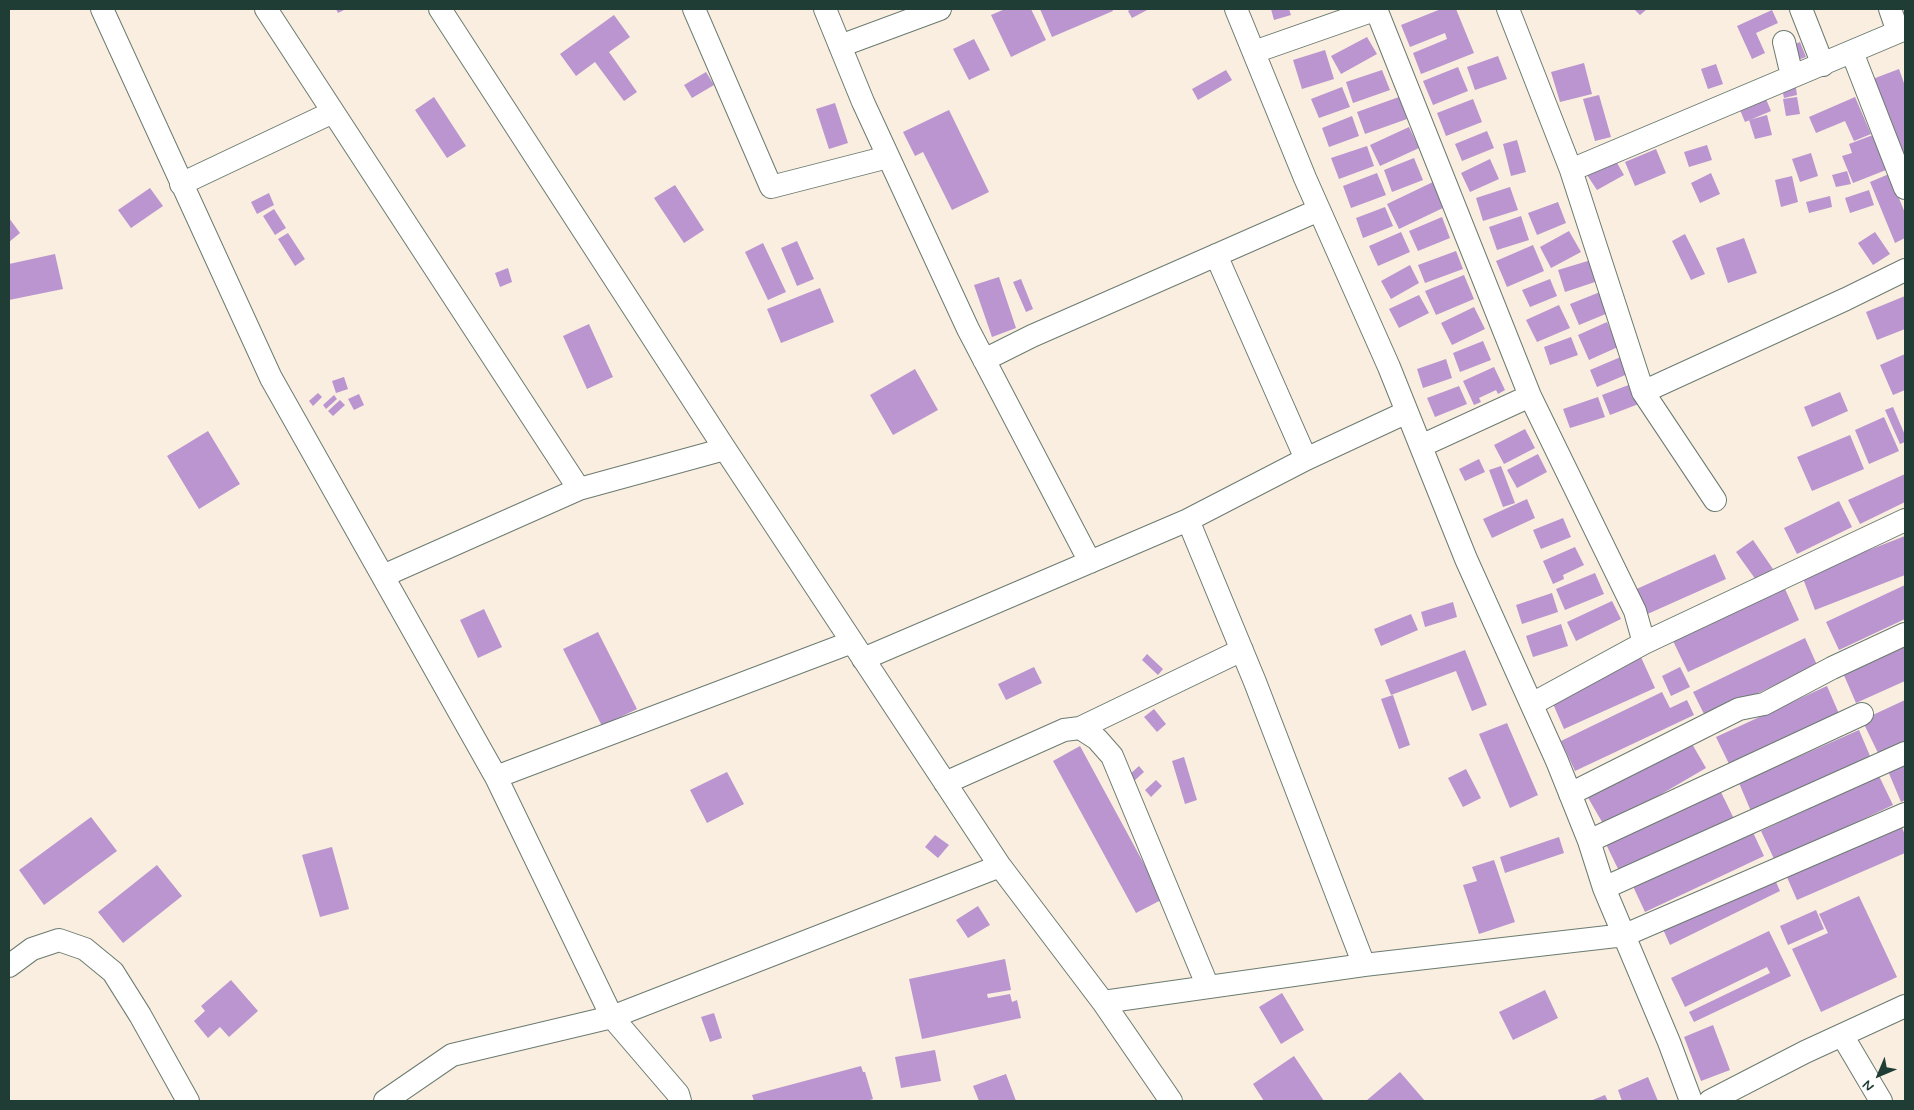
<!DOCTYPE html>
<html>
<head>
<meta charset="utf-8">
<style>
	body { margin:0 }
	#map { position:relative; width:1914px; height:1110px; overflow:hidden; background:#f9eedf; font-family:Mynerve,sans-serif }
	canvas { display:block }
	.frame { position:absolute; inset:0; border:10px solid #1f3d34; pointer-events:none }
	.north { position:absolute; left:1854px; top:1050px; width:50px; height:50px; -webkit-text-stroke:4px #fff; paint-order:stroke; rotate:225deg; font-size:14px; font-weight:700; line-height:20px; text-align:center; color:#1f3d34 }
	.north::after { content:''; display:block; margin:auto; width:18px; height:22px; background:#1f3d34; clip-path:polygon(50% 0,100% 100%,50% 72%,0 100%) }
</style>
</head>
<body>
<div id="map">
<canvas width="1914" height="1110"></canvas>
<div class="frame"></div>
<div class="north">N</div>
</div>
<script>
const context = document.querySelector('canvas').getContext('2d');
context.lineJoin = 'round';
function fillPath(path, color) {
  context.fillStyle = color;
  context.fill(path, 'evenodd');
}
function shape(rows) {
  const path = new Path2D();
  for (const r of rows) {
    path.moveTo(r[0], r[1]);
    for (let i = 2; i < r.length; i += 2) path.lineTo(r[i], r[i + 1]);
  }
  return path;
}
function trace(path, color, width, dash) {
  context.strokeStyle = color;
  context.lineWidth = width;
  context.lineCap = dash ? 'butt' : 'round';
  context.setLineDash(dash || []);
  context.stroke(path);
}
fillPath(shape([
	[336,9,346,9,338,13],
	[1005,9,1031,9,1046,40,1011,57,991,15],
	[1040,9,1112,9,1113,11,1052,37],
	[1131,9,1149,9,1132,18,1128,11],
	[1271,9,1289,9,1291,15,1274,20],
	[1441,9,1456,9,1474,53,1421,74,1413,53,1447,39,1445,33,1410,47,1401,25],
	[1634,9,1647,9,1640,15],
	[1772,10,1778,23,1756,33,1765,53,1752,59,1737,26],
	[614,15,630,37,609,52,637,92,624,101,595,62,576,76,560,54],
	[1367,37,1377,54,1341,74,1331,56],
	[974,39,990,70,969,80,953,49],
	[1800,42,1806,57,1795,61,1790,46],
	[1325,50,1334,79,1302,89,1293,60],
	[1498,56,1507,79,1475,90,1467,67],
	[1584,63,1592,94,1560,102,1551,72],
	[1716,64,1723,84,1708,89,1701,69],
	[1458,67,1468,91,1433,105,1423,81],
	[1899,69,1905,86,1905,173,1870,80],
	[1226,70,1232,80,1198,100,1192,89],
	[1382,70,1390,90,1353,103,1346,82],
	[706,72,714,85,692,98,684,85],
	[1795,81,1797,95,1784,98,1781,84],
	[1342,87,1350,107,1319,118,1311,99],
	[1599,95,1611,137,1595,141,1583,99],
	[434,97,466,146,447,158,415,110],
	[1399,97,1407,119,1365,134,1357,112],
	[1797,97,1800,114,1786,116,1783,99],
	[1855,97,1871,134,1854,141,1845,121,1816,133,1809,117],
	[1473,99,1482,122,1446,136,1437,113],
	[1766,99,1771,111,1745,122,1740,110],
	[835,103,848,143,829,149,816,109],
	[949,110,989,192,952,210,923,152,915,156,903,132],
	[1767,115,1772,135,1755,139,1749,120],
	[1352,116,1359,136,1329,147,1322,128],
	[1409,127,1419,148,1380,166,1370,145],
	[1487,131,1494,148,1462,161,1455,144],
	[1873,135,1886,170,1853,183,1842,156,1852,153,1849,144],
	[1517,140,1526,172,1511,176,1503,144],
	[1707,145,1712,160,1689,167,1684,152],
	[1367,146,1374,166,1339,179,1331,158],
	[1656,149,1666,173,1635,186,1625,162],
	[1811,153,1818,176,1800,182,1792,159],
	[1613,156,1624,175,1597,190,1585,172],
	[1414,158,1423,180,1392,192,1384,170],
	[1490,159,1499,179,1470,192,1461,173],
	[1847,171,1851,184,1836,187,1832,175],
	[1377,173,1386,195,1351,208,1343,186],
	[1711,173,1720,194,1700,203,1691,183],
	[1889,174,1905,213,1905,238,1895,243,1870,182],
	[1792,176,1798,202,1781,207,1775,180],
	[1433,182,1445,207,1399,229,1387,204],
	[675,185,704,230,684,243,654,198],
	[1510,187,1518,210,1483,221,1476,198],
	[150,188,163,206,131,228,118,210],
	[1869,190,1874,205,1850,213,1845,198],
	[269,193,274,205,257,214,251,202],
	[1830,196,1832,207,1809,213,1806,202],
	[1558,202,1566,223,1537,235,1528,213],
	[1385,207,1393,226,1363,238,1356,218],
	[274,209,286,228,275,235,263,216],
	[1521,216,1529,240,1497,250,1489,227],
	[1442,217,1450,238,1418,251,1409,231],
	[9,218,20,233,9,242],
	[1569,231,1581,252,1551,268,1540,247],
	[1401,232,1410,252,1378,266,1369,246],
	[1875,232,1890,254,1873,265,1858,243],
	[288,233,305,259,295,266,278,239],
	[1685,234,1705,274,1691,280,1672,241],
	[1744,238,1757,273,1728,283,1716,248],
	[797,241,814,279,797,286,781,248],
	[763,243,786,292,768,300,745,252],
	[1533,245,1544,271,1507,287,1496,261],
	[1456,251,1463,269,1425,283,1418,265],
	[55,254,63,289,9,300,9,264],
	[1591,260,1598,281,1565,292,1558,270],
	[1410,265,1419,283,1391,299,1381,281],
	[508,268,512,282,500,287,495,273],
	[1464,275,1474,299,1436,315,1425,291],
	[999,277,1016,328,992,337,974,285],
	[1021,279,1033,309,1026,312,1013,282],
	[1550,279,1557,296,1530,307,1522,290],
	[820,288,834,322,781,343,767,309],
	[1600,292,1608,313,1579,325,1570,304],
	[1419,295,1429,313,1399,328,1389,309],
	[1905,296,1905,329,1877,340,1866,312],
	[1559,305,1570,328,1537,342,1526,320],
	[1474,307,1485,329,1452,345,1441,323],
	[1607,322,1618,347,1589,360,1578,335],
	[589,324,613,377,587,389,563,336],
	[1571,337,1578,355,1550,365,1544,347],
	[1483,341,1491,360,1460,372,1453,353],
	[1905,354,1905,390,1893,395,1880,365],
	[1623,356,1630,373,1597,387,1590,370],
	[1446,359,1452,378,1423,388,1417,369],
	[1494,367,1505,390,1498,394,1496,390,1479,398,1481,402,1474,405,1463,381],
	[915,369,938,410,893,435,870,395],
	[344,377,348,389,336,393,332,381],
	[1642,380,1649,400,1610,415,1602,395],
	[1459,386,1467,404,1435,417,1427,398],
	[1840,392,1848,411,1812,427,1804,407],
	[318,393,322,397,313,406,309,401],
	[359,394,364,405,354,410,348,399],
	[334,395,337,399,326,409,323,405],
	[1598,397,1605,417,1570,428,1563,409],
	[340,400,345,405,333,416,328,411],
	[1893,407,1905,435,1905,442,1900,444,1885,410],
	[1884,417,1899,451,1869,464,1855,430],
	[1525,429,1535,448,1504,464,1494,445],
	[208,431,240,484,199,509,167,456],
	[1850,435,1864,469,1812,491,1797,457],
	[1538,454,1547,472,1517,488,1507,470],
	[1479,459,1485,472,1465,481,1459,469],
	[1501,466,1515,503,1503,507,1489,470],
	[1905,474,1905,502,1860,524,1848,500],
	[1527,499,1535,518,1492,538,1483,519],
	[1839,501,1852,527,1797,554,1784,528],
	[1563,518,1571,537,1541,549,1533,530],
	[1905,536,1905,575,1815,610,1802,576],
	[1753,540,1773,569,1756,580,1736,552],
	[1575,547,1584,565,1563,575,1564,579,1553,584,1543,561],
	[1715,554,1726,579,1643,616,1632,591],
	[1595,573,1604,594,1565,610,1556,589],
	[1905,585,1905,619,1839,650,1826,622],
	[1785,589,1799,620,1688,672,1673,641],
	[1552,593,1558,612,1522,624,1516,605],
	[1612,601,1621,619,1576,641,1567,622],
	[1453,602,1457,617,1425,627,1421,612],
	[484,609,502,647,478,658,460,620],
	[1411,614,1418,630,1381,646,1374,629],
	[1561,624,1568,646,1533,657,1526,636],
	[598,632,637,709,602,726,563,649],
	[1805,638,1817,665,1706,718,1693,692],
	[1905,645,1905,681,1856,703,1843,673],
	[1465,650,1487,705,1472,711,1456,671,1391,695,1385,680],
	[1147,654,1163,669,1158,675,1142,660],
	[1640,655,1655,688,1564,729,1550,697],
	[1034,667,1042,683,1006,700,998,684],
	[1680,667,1690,687,1671,696,1662,676],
	[1827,686,1840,716,1730,766,1716,737],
	[1662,692,1670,708,1687,700,1694,715,1575,771,1561,741],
	[1393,695,1410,745,1399,749,1381,699],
	[1905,700,1905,744,1880,757,1862,720],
	[1154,709,1166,724,1157,732,1144,717],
	[1507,723,1538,795,1510,808,1479,734],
	[1859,730,1873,763,1753,816,1739,783],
	[1688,737,1706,768,1605,827,1587,796],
	[1080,746,1163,899,1136,913,1053,761],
	[1184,757,1197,800,1185,804,1172,761],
	[1905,764,1905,800,1901,802,1888,771],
	[1139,766,1144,772,1134,781,1129,775],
	[1466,769,1481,798,1463,807,1448,778],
	[727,772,744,804,707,823,690,790],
	[1879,776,1893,805,1775,861,1761,831],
	[1156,780,1162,786,1151,797,1145,790],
	[1719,788,1735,821,1620,873,1604,840],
	[91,817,117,851,44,905,19,870],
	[1901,825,1905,835,1905,853,1797,900,1786,875],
	[1750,826,1764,856,1645,912,1631,882],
	[935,835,949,845,938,858,925,847],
	[1559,837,1564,853,1505,873,1500,857],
	[332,847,349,909,320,917,302,855],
	[1494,860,1515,922,1479,934,1463,885,1477,881,1472,867],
	[157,865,182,896,123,943,98,912],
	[1772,873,1780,891,1670,945,1662,927],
	[1859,896,1897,977,1821,1012,1792,949,1828,933,1819,914],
	[978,906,990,925,968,938,956,920],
	[1816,910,1824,929,1788,945,1780,926],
	[1769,931,1791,976,1694,1022,1689,1012,1770,973,1767,967,1685,1007,1671,978],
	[1005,959,1011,990,987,994,988,998,1010,994,1012,1002,1017,1000,1021,1018,922,1039,909,979],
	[231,980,258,1011,229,1037,220,1027,208,1038,194,1021,205,1011,201,1006],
	[1545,990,1558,1018,1513,1040,1499,1012],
	[1282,993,1304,1030,1281,1044,1259,1007],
	[714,1013,722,1038,710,1042,701,1017],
	[1713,1025,1730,1070,1701,1081,1684,1037],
	[935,1050,941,1081,901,1088,895,1057],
	[1294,1056,1324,1101,1264,1101,1253,1084],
	[861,1066,863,1072,865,1072,873,1099,870,1100,871,1101,754,1101,752,1095],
	[1400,1072,1425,1101,1366,1101],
	[1006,1074,1016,1101,979,1101,973,1086],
	[1648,1077,1658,1101,1622,1101,1618,1090],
	[1605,1095,1608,1101,1590,1101]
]), '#ba95cf');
const minor = shape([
	[102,9,271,378,496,777,612,1017,678,1094,680,1101],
	[266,9,579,489],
	[440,9,725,449,1000,866],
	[694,9,771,187,888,157],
	[825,9,863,102,968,329,1090,562],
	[1236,9,1305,178,1389,367,1466,559,1557,761,1589,841,1604,888,1669,1042,1691,1101],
	[1376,9,1530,396,1635,611,1644,643],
	[1508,9,1571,170,1643,392,1715,500],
	[1801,9,1823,65],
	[1890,9,1898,32],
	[1784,42,1792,76],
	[840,46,940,9],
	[1254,52,1377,9],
	[1852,52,1905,188],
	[1571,170,1905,29],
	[181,184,333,112],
	[1216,255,1306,459],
	[984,360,1032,336,1319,210],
	[1643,392,1846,299,1905,270],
	[1421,446,1530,396],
	[1188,520,1255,682,1364,965],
	[383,576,579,489,725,449],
	[863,659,1188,520,1306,459,1407,412],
	[1532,704,1644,643,1905,520],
	[1080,728,1097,739,1112,756,1208,987],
	[496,777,852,642],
	[945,783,1064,730,1080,728,1242,650],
	[1570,794,1739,709,1764,704,1832,668,1905,634],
	[1589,841,1862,714],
	[1604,888,1905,753],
	[9,966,32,949,59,940,85,949,113,972,140,1015,188,1101],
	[1103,1002,1364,965,1625,935,1905,814],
	[1842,1035,1881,1101],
	[385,1101,452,1055,612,1017,1000,866,1103,1002,1171,1101],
	[1710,1101,1805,1052,1905,1006]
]);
trace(minor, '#6b7b70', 24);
trace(minor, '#fff', 22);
</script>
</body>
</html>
